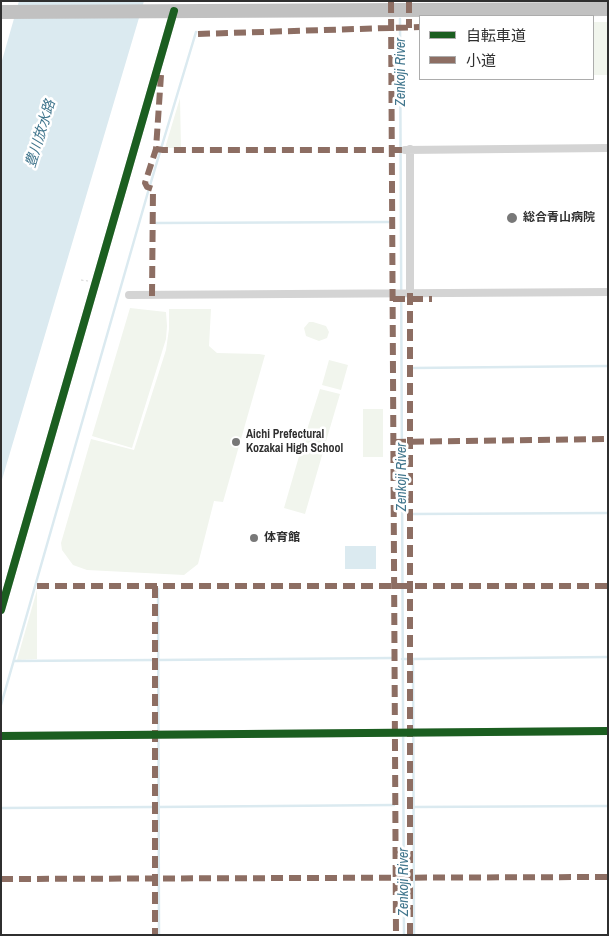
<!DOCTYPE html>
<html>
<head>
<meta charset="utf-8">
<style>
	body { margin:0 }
	#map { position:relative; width:609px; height:936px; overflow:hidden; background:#fff; font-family:"Archivo Narrow","Noto Sans JP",sans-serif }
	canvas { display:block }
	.frame { position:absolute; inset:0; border:2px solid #2f2f2f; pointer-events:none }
	.legend { position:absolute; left:419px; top:15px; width:175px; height:65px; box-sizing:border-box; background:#fff; border:1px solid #acacac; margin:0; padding:6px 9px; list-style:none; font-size:15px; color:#2f2f2f }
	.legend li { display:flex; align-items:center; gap:10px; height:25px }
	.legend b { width:25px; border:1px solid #acacac }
</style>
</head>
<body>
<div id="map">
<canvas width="609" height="936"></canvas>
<div class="frame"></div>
<ul class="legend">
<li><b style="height:6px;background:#1b5e20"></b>自転車道</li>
<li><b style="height:6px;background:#8d6e63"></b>小道</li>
</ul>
</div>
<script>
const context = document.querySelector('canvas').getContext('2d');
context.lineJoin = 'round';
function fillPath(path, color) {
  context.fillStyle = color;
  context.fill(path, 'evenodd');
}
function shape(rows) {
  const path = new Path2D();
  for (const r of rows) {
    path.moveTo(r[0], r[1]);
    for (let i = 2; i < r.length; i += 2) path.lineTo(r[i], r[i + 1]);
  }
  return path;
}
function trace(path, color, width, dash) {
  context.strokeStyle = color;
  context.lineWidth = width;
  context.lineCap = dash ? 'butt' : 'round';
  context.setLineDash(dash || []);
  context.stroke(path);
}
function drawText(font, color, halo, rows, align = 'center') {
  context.font = font + ' "Archivo Narrow","Noto Sans JP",sans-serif';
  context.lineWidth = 5;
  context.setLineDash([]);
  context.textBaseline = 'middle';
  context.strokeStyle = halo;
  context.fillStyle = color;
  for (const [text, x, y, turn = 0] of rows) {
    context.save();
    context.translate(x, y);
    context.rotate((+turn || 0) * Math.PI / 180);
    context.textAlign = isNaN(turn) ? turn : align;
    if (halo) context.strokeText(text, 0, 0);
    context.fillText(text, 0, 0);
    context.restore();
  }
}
fillPath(shape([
	[593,22,608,22,608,75,593,75],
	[180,98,181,148,165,148],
	[130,308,166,312,167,326,166,339,132,448,92,436],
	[169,309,211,309,209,346,217,353,259,354,265,355,223,502,214,501,198,564,184,575,87,570,73,565,62,550,61,543,91,439,134,450,166,350,169,329],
	[309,322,313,322,326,326,329,332,327,338,319,341,306,336,304,328],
	[329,360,348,365,341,390,322,385],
	[320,389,340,394,324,448,303,442],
	[363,409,383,409,383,457,363,457],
	[302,446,323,452,305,514,284,508],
	[37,590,37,659,17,660]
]), '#f1f5ed');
fillPath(shape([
	[19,1,144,1,1,483,1,64],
	[345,546,376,546,376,569,345,569]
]), '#dbeaf0');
trace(shape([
	[400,19,404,935],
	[156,223,390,222],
	[413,368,608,366],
	[413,514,608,513],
	[158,589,159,935],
	[402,659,413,659,414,935],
	[413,659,608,657],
	[158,660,392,658],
	[14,661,153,660],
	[1,705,148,192,196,32],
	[158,807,394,805],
	[414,807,608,806],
	[1,808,152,807]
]), '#dbeaf0', 2.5);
trace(shape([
	[81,280,88,281]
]), '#d4d4d4', 1, [2.5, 2.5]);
trace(shape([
	[410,149,410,293],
	[405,150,608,148],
	[129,295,608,292],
	[1,610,174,11],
	[1,736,608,731]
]), '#d4d4d4', 8);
trace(shape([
	[1,12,608,9]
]), '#c1c1c1', 14);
trace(shape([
	[391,1,396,935],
	[409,1,409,28],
	[198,34,420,27],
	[156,149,163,150,405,150],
	[152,296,153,189,147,187,145,183,156,149,161,75],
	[393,299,432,299],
	[394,442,608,439],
	[37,586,608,586],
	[155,586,155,935],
	[1,879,608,877],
	[410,935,410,293]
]), '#8d6e63', 6, [12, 6]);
trace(shape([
	[1,610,174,11],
	[1,736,608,731]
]), '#1b5e20', 8);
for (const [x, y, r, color] of [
	[512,218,6,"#787878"],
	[236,442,5,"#787878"],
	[254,538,5,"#787878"]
]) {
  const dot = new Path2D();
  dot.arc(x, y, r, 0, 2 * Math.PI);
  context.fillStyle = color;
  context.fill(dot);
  trace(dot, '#fff', 2);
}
drawText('bold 12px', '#2f2f2f', '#fff', [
	["総合青山病院",523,218],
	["Aichi Prefectural",246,435],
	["Kozakai High School",246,449],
	["体育館",264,538]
], 'left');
drawText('italic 14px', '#41768d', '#fff', [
	["Zenkoji River",401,72,-90],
	["豊川放水路",41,134,-73],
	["Zenkoji River",402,477,-90],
	["Zenkoji River",404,882,-90]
]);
</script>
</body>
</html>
